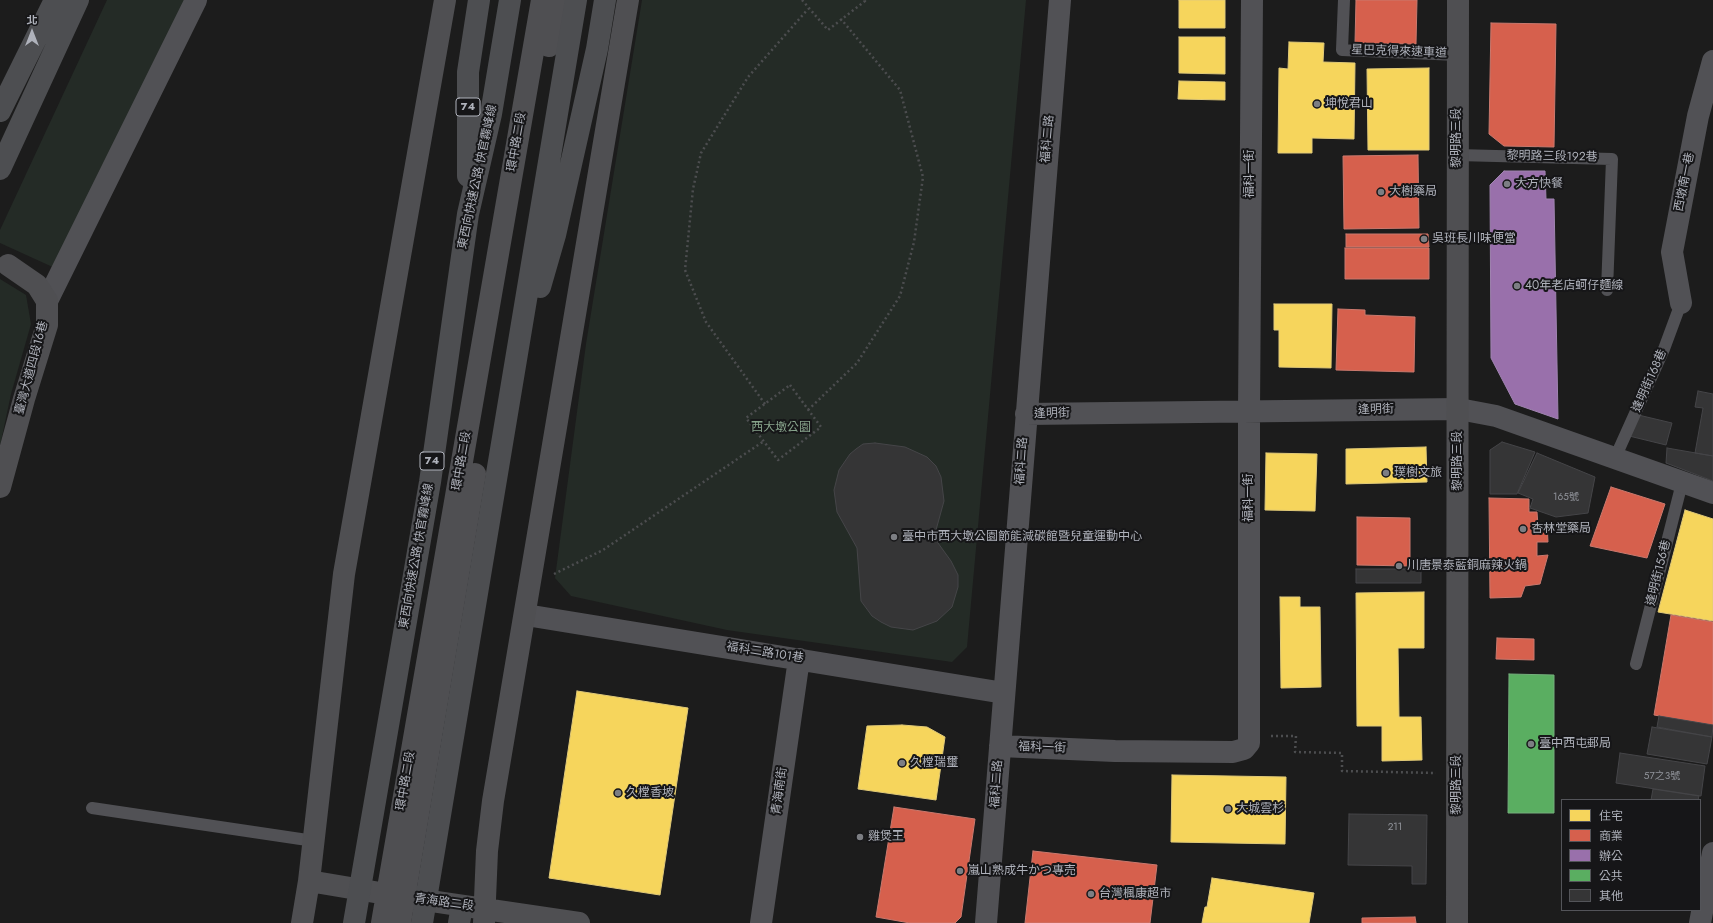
<!DOCTYPE html>
<html>
<head>
<meta charset="utf-8">
<style>
	body { margin:0 }
	#map { position:relative; width:1713px; height:923px; overflow:hidden; background:#1c1c1c; font-family:Jost,"Noto Sans TC",sans-serif }
	canvas { display:block }
	.legend { position:absolute; left:1561px; top:799px; width:140px; height:112px; box-sizing:border-box; background:#161618; border:1px solid #535459; margin:0; padding:5px 7px; list-style:none; font-size:12px; color:#afb2bb }
	.legend li { display:flex; align-items:center; gap:8px; height:20px }
	.legend b { width:20px; border:1px solid #535459 }
	.north { position:absolute; left:12px; top:12px; width:40px; height:40px; -webkit-text-stroke:3px #161618; paint-order:stroke; rotate:0deg; font-size:11px; font-weight:700; line-height:16px; text-align:center; color:#afb2bb }
	.north::after { content:''; display:block; margin:auto; width:14px; height:18px; background:#afb2bb; clip-path:polygon(50% 0,100% 100%,50% 72%,0 100%) }
</style>
</head>
<body>
<div id="map">
<canvas width="1713" height="923"></canvas>
<ul class="legend">
<li><b style="height:11px;background:#f6d55c"></b>住宅</li>
<li><b style="height:11px;background:#d6604d"></b>商業</li>
<li><b style="height:11px;background:#9970ab"></b>辦公</li>
<li><b style="height:11px;background:#5aae61"></b>公共</li>
<li><b style="height:11px;background:#353536"></b>其他</li>
</ul>
<div class="north">北</div>
</div>
<script>
const context = document.querySelector('canvas').getContext('2d');
context.lineJoin = 'round';
function fillPath(path, color) {
  context.fillStyle = color;
  context.fill(path, 'evenodd');
}
function shape(rows) {
  const path = new Path2D();
  for (const r of rows) {
    path.moveTo(r[0], r[1]);
    for (let i = 2; i < r.length; i += 2) path.lineTo(r[i], r[i + 1]);
  }
  return path;
}
function trace(path, color, width, dash) {
  context.strokeStyle = color;
  context.lineWidth = width;
  context.lineCap = dash ? 'butt' : 'round';
  context.setLineDash(dash || []);
  context.stroke(path);
}
function drawText(font, color, halo, rows, align = 'center') {
  context.font = font + ' Jost,"Noto Sans TC","Noto Sans JP",sans-serif';
  context.lineWidth = 4;
  context.setLineDash([]);
  context.textBaseline = 'middle';
  context.strokeStyle = halo;
  context.fillStyle = color;
  for (const [text, x, y, turn = 0] of rows) {
    context.save();
    context.translate(x, y);
    context.rotate((+turn || 0) * Math.PI / 180);
    context.textAlign = isNaN(turn) ? turn : align;
    if (halo) context.strokeText(text, 0, 0);
    context.fillText(text, 0, 0);
    context.restore();
  }
}
fillPath(shape([
	[107,0,190,0,57,269,0,243,0,230],
	[642,0,1026,0,967,647,952,662,727,630,571,596,555,578,586,344],
	[0,279,26,295,31,324,11,394,0,446]
]), '#242b26');
const homes = shape([
	[1179,0,1225,0,1225,28,1179,28,1179,0],
	[1179,37,1225,37,1225,74,1179,73,1179,37],
	[1289,42,1324,43,1323,62,1355,63,1354,139,1312,138,1312,153,1278,153,1279,68,1288,69,1289,42],
	[1429,68,1429,150,1368,150,1367,69,1429,68],
	[1179,81,1225,82,1225,100,1178,99,1179,81],
	[1274,304,1332,304,1331,368,1279,367,1279,330,1274,330,1274,304],
	[1426,447,1427,482,1346,484,1346,449,1426,447],
	[1266,453,1317,454,1315,511,1265,510,1266,453],
	[1685,510,1713,519,1713,621,1658,612,1685,510],
	[1424,592,1424,648,1398,648,1399,717,1421,717,1422,760,1382,761,1382,726,1357,726,1356,593,1424,592],
	[1280,597,1300,597,1300,607,1320,607,1321,687,1281,688,1280,597],
	[577,691,688,708,660,895,549,878,577,691],
	[902,725,927,727,945,737,936,800,858,789,867,726,902,725],
	[1172,775,1286,777,1285,844,1171,842,1172,775],
	[1212,878,1314,893,1309,923,1202,923,1205,907,1207,907,1212,878]
]);
fillPath(homes, '#f6d55c');
trace(homes, '#e1ca78', 1);
const shops = shape([
	[1356,0,1417,0,1416,44,1355,43,1356,0],
	[1491,23,1556,24,1554,147,1504,146,1489,134,1491,23],
	[1418,155,1419,228,1344,229,1343,156,1418,155],
	[1346,234,1428,234,1429,247,1346,247,1346,234],
	[1345,248,1429,248,1429,279,1345,279,1345,248],
	[1338,309,1365,310,1365,315,1415,317,1414,372,1336,370,1338,309],
	[1611,487,1665,504,1647,558,1590,546,1611,487],
	[1489,498,1529,499,1529,512,1537,512,1538,525,1547,524,1548,542,1537,542,1537,556,1548,555,1540,584,1525,586,1521,597,1490,598,1489,498],
	[1357,517,1410,518,1410,566,1357,565,1357,517],
	[1671,615,1713,622,1713,725,1654,715,1671,615],
	[1497,638,1534,639,1534,660,1496,659,1497,638],
	[894,807,975,819,961,917,955,923,910,923,876,917,894,807],
	[1033,851,1157,865,1150,923,1025,923,1033,851],
	[1415,917,1416,923,1362,923,1362,918,1415,917]
]);
fillPath(shops, '#d6604d');
trace(shops, '#ca796e', 1);
const offices = shape([
	[1504,171,1545,171,1546,199,1554,199,1558,419,1515,404,1491,358,1490,185,1504,171]
]);
fillPath(offices, '#9970ab');
trace(offices, '#a084b0', 1);
const public = shape([
	[1509,674,1554,675,1554,813,1508,813,1509,674]
]);
fillPath(public, '#5aae61');
trace(public, '#74af7c', 1);
const building = shape([
	[1698,391,1713,394,1713,456,1695,453,1703,408,1695,407,1698,391],
	[1630,413,1672,423,1666,445,1625,435,1630,413],
	[1502,442,1535,452,1517,494,1490,494,1490,450,1502,442],
	[875,443,905,447,927,457,936,466,941,477,944,501,936,530,936,535,938,543,951,561,958,575,958,587,952,607,937,621,913,630,891,627,881,622,872,616,861,601,857,548,837,512,834,490,839,470,850,454,856,449,863,444,875,443],
	[1667,448,1713,456,1713,481,1666,463,1667,448],
	[1537,453,1595,477,1588,513,1556,517,1530,508,1533,499,1518,493,1537,453],
	[1356,569,1421,569,1421,583,1356,583,1356,569],
	[1659,716,1713,725,1712,737,1657,727,1659,716],
	[1652,727,1712,737,1707,764,1647,754,1652,727],
	[1620,753,1705,766,1701,796,1616,783,1620,753],
	[1653,789,1699,796,1698,800,1651,800,1653,789],
	[1349,814,1427,815,1426,884,1412,884,1412,866,1348,865,1349,814]
]);
fillPath(building, '#353536');
trace(building, '#454548', 1);
trace(shape([
	[802,0,828,30,865,1,864,0],
	[790,385,821,427,778,460,746,418,790,385],
	[765,404,706,322,685,270,693,189,701,153,748,77,808,9],
	[808,410,857,363,900,296,914,242,923,177,900,90,841,19],
	[554,574,603,550,764,441],
	[1271,736,1296,736,1295,752,1342,753,1342,771,1436,773]
]), '#4c4d4f', 2.5, [2, 3]);
trace(shape([
	[1344,0,1342,50,1458,55],
	[1457,155,1612,159,1607,290],
	[1615,458,1664,349,1681,303],
	[1636,664,1682,483],
	[92,808,314,841]
]), '#515155', 12);
trace(shape([
	[47,301,196,0],
	[1681,303,1672,252,1698,116,1713,61],
	[1026,414,1459,409,1496,416,1713,493],
	[526,615,1004,693],
	[1000,746,1115,751,1233,752,1244,749,1249,743,1249,411,1252,0],
	[761,923,799,659],
	[986,923,1060,0],
	[1700,923,1713,853]
]), '#515155', 22);
trace(shape([
	[549,46,558,0],
	[0,487,24,399,47,325,47,301,37,285,8,265],
	[309,881,404,897,579,923],
	[302,923,309,881,344,574,445,0],
	[382,923,542,0],
	[400,923,475,474],
	[484,923,487,851,493,801,628,0],
	[1457,923,1458,0]
]), '#4f4f52', 22);
trace(shape([
	[0,111,55,0],
	[0,169,78,0],
	[468,176,468,72,479,0],
	[540,287,555,235,597,49,605,0],
	[354,923,430,482,468,214,491,114,510,0],
	[422,923,576,0],
	[459,923,462,906]
]), '#4d4e51', 22);
for (const [x, y, r, color] of [
	[1317,104,4,"#7c7e83"],
	[1507,184,4,"#7c7e83"],
	[1381,192,4,"#7c7e83"],
	[1424,239,4,"#7c7e83"],
	[1517,286,4,"#7c7e83"],
	[1386,473,4,"#7c7e83"],
	[1523,529,4,"#7c7e83"],
	[894,537,4,"#7c7e83"],
	[1399,566,4,"#7c7e83"],
	[1531,744,4,"#7c7e83"],
	[902,763,4,"#7c7e83"],
	[618,793,4,"#7c7e83"],
	[1228,809,4,"#7c7e83"],
	[860,837,4,"#7c7e83"],
	[960,871,4,"#7c7e83"],
	[1091,894,4,"#7c7e83"]
]) {
  const dot = new Path2D();
  dot.arc(x, y, r, 0, 2 * Math.PI);
  context.fillStyle = color;
  context.fill(dot);
  trace(dot, '#161618', 1.5);
}
drawText('10px', '#90939a', null, [
	["165號",1566,498],
	["57之3號",1662,777],
	["211",1395,828]
]);
for (const [x, y, w] of [
	[468,107,24],
	[432,461,24]
]) {
  const box = new Path2D();
  box.roundRect(x - w / 2, y - 9, w, 18, 3);
  context.fillStyle = '#161618';
  context.fill(box);
  trace(box, '#afb2bb', 1);
}
drawText('bold 11px', '#afb2bb', null, [
	["74",468,107],
	["74",432,461]
]);
drawText('12px', '#afb2bb', '#161618', [
	["星巴克得來速車道",1399,52,2],
	["黎明路三段",1457,138,-90],
	["福科二路",1048,139,-85],
	["環中路二段",517,142,-80],
	["黎明路三段192巷",1552,157,1],
	["福科一街",1250,174,-90],
	["東西向快速公路 快官霧峰線",478,177,-78],
	["西墩南一巷",1685,182,-79],
	["臺灣大道四段16巷",32,368,-75],
	["逢明街168巷",1650,381,-66],
	["逢明街",1376,410,-1],
	["逢明街",1052,414,-1],
	["環中路二段",462,461,-80],
	["福科二路",1022,461,-86],
	["黎明路三段",1458,461,-90],
	["福科一街",1249,498,-90],
	["東西向快速公路 快官霧峰線",417,556,-80],
	["逢明街156巷",1659,573,-76],
	["福科二路101巷",765,653,9],
	["福科一街",1042,748,2],
	["環中路二段",406,781,-80],
	["福科二路",997,784,-86],
	["黎明路三段",1457,785,-90],
	["青海南街",780,791,-82],
	["青海路二段",444,903,8]
]);
drawText('12px', '#afb2bb', '#161618', [
	["坤悅君山",1325,104],
	["大方快餐",1515,184],
	["大樹藥局",1389,192],
	["吳班長川味便當",1432,239],
	["40年老店蚵仔麵線",1525,286],
	["璞樹文旅",1394,473],
	["杏林堂藥局",1531,529],
	["臺中市西大墩公園節能減碳館暨兒童運動中心",902,537],
	["川唐景泰藍銅麻辣火鍋",1407,566],
	["臺中西屯郵局",1539,744],
	["久樘瑞璽",910,763],
	["久樘香坡",626,793],
	["大城雲杉",1236,809],
	["雞煲王",868,837],
	["嵐山熟成牛かつ專売",968,871],
	["台灣楓康超市",1099,894]
], 'left');
drawText('12px', '#88a48c', '#161618', [
	["西大墩公園",781,428]
]);
</script>
</body>
</html>
